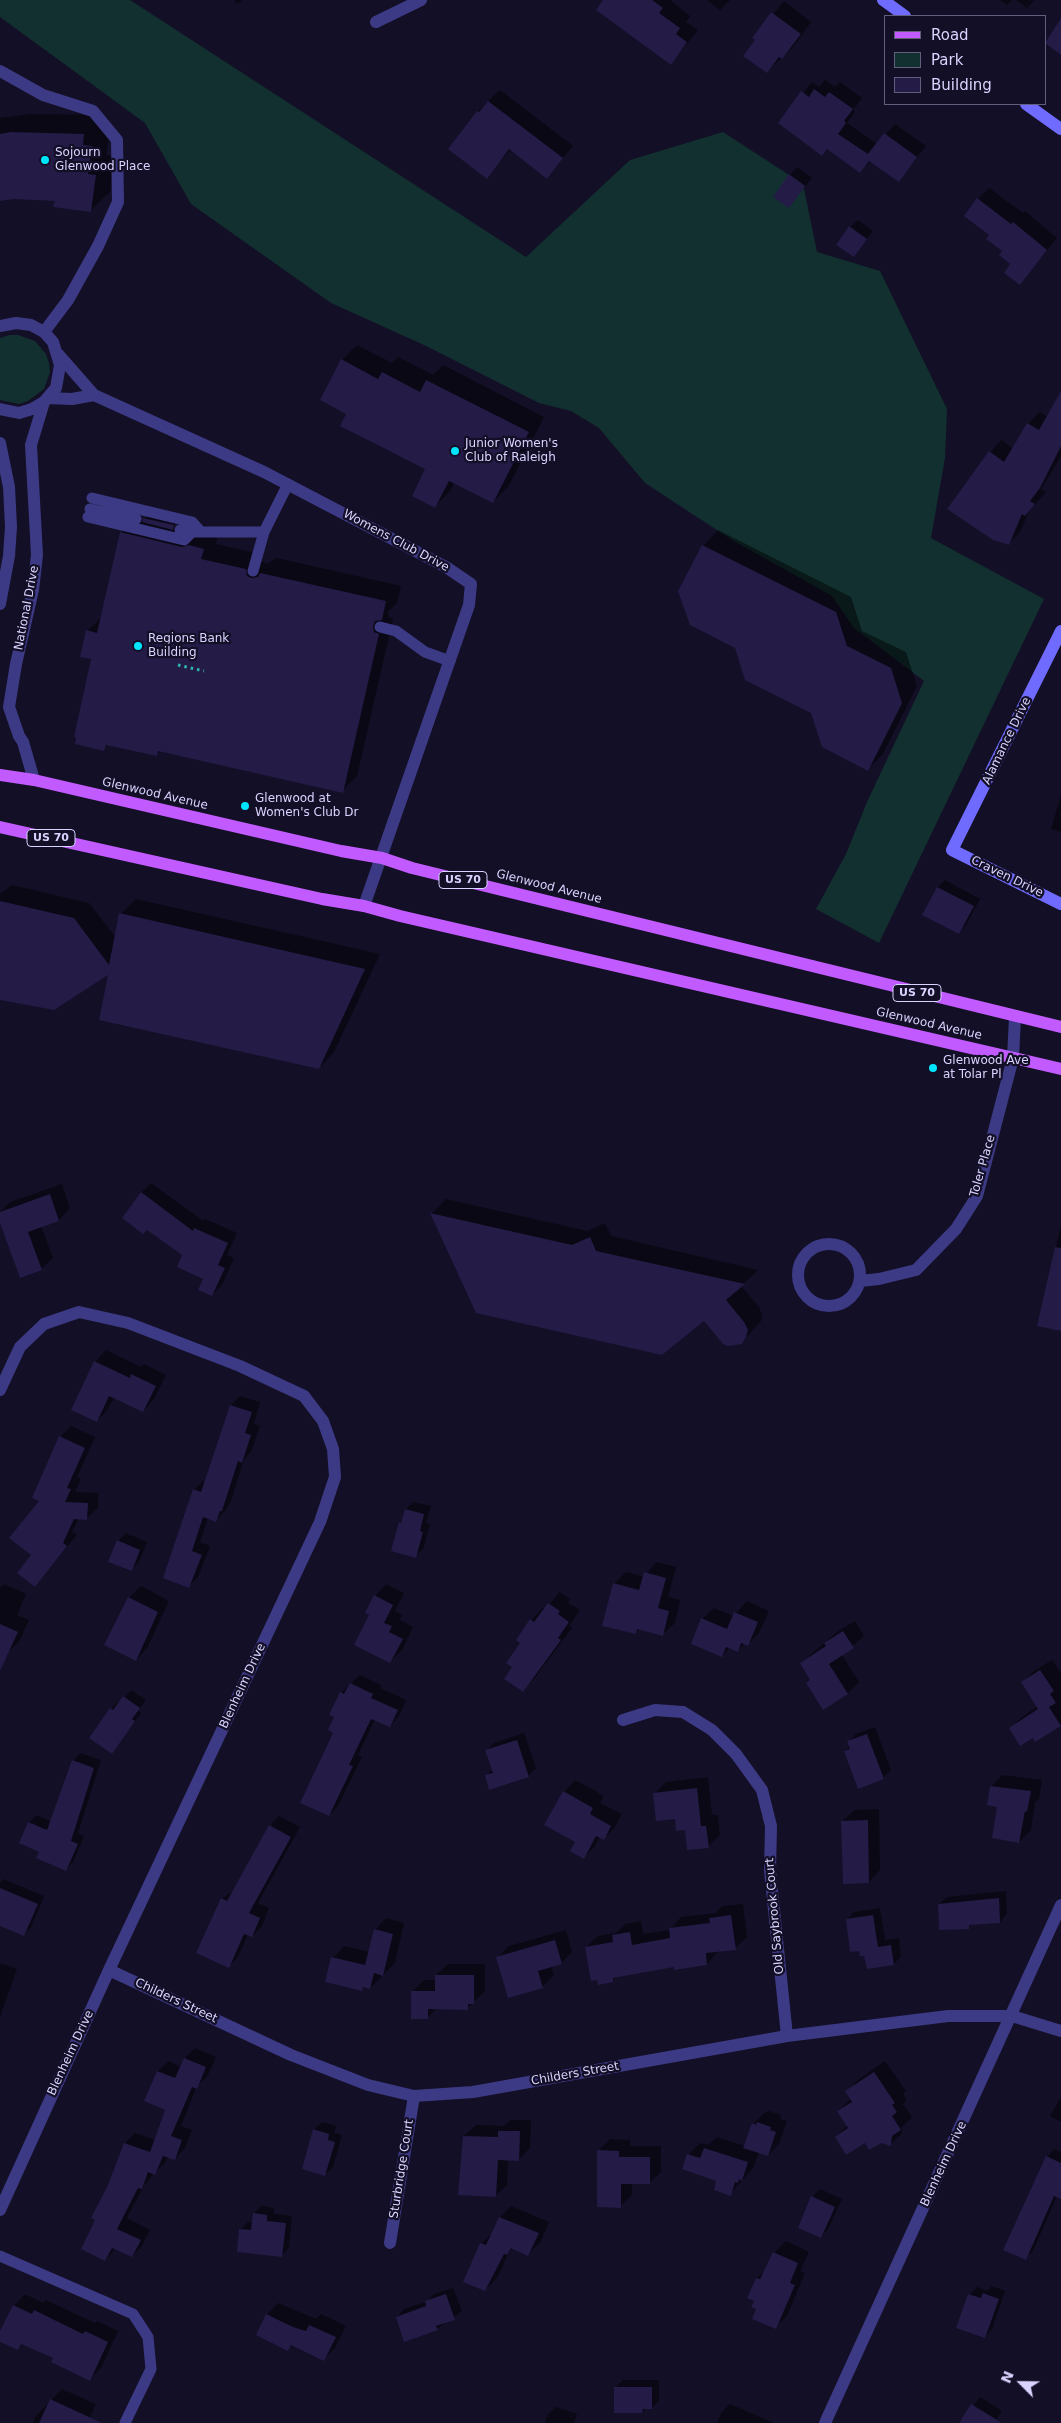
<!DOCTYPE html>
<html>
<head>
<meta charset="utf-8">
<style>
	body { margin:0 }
	#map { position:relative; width:1061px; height:2423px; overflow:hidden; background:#130f26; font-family:"DejaVu Sans",sans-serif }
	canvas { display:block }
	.legend { position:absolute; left:884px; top:15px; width:162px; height:90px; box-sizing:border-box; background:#130f26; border:1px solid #625e7d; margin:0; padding:6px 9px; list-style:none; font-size:15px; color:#d9d4ff }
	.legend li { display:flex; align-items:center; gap:10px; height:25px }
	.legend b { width:25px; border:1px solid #625e7d }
	.north { position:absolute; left:996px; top:2358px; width:50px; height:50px; -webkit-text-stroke:4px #130f26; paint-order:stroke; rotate:293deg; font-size:14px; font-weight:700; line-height:20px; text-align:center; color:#d9d4ff }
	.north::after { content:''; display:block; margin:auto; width:18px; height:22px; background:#d9d4ff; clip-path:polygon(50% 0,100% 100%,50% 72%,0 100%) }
</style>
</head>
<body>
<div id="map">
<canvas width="1061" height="2423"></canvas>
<ul class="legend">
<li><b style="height:6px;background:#c25bff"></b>Road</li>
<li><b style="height:14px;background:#12302f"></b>Park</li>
<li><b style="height:14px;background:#241b47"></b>Building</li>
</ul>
<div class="north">N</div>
</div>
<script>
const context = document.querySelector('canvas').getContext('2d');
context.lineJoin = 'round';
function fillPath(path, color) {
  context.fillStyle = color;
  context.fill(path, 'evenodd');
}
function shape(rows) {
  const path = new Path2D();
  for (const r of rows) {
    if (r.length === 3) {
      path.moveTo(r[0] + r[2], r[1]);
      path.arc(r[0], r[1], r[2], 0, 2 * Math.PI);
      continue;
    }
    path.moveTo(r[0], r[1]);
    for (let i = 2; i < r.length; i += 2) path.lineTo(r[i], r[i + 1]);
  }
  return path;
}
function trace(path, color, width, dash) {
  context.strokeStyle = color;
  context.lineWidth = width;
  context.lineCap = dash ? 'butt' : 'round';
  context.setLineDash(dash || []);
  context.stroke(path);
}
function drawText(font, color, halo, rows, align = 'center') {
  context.font = font + ' "DejaVu Sans",sans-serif';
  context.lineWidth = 4.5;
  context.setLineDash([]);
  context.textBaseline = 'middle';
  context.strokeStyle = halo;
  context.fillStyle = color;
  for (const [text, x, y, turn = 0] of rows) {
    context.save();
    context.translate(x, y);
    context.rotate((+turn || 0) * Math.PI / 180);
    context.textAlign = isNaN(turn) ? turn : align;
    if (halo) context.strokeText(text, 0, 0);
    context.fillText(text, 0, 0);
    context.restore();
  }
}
fillPath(shape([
	[0,0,130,0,526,257,630,160,723,132,803,184,817,252,880,271,947,409,945,458,931,538,1044,599,879,943,816,909,846,854,867,802,924,681,854,628,832,596,732,540,645,483,599,428,571,411,539,403,424,345,331,303,191,204,145,123,0,17],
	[9,335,18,335,35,341,46,354,49,363,50,372,44,389,28,401,19,404,0,400,0,338]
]), '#12302f');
fillPath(shape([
	[234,0,242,0,238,4],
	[605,0,670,0,690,16,686,22,698,30,671,63],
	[707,0,730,0,720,10],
	[1000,0,1012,0,1007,5],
	[1016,0,1035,0,1027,8],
	[784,1,811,22,794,46,767,72,757,40,754,38],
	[825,80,835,87,840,82,862,98,853,110,855,112,847,123,877,144,895,124,926,146,899,180,871,161,860,171,828,148,822,154,779,123,812,82,819,87],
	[500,90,573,146,547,177,511,149,486,177,478,111],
	[31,114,103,115,111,127,106,155,115,156,110,192,90,211,57,199,14,198,0,200,0,118],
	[797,167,812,178,789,206,790,175],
	[989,188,1023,213,1025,211,1057,238,1020,284,1012,264,991,235,978,199],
	[858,220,873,231,853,256,850,227],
	[357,345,392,363,398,357,433,375,443,365,544,417,508,487,493,502,455,482,450,491,435,506,427,469,348,413,342,360],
	[1061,394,1061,456,1041,489,1046,492,1029,511,1020,532,1009,543,949,508,990,452,1002,440,1013,449,1028,424,1039,412,1048,417],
	[148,515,177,522,173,527,198,533,218,534,216,544,261,554,262,561,267,564,277,558,401,586,397,603,388,612,389,617,393,619,357,776,342,791,161,750,156,755,109,744,104,749,93,658,87,631,103,616,121,533,136,518,144,520],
	[718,530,851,597,862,631,906,652,917,686,883,754,868,769,812,713,736,647,703,546],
	[1061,795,1061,832,1051,829],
	[945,880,980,899,966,925,958,933,924,914,938,887],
	[12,885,89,903,116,938,121,914,136,899,380,954,334,1052,319,1068,110,972,0,999,0,894],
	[151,1183,203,1221,205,1219,237,1233,227,1255,234,1258,222,1285,212,1295,205,1279,141,1193],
	[62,1184,70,1208,59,1220,41,1226,53,1258,41,1269,0,1219,0,1212,10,1202],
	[446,1199,587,1231,605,1223,611,1236,758,1270,741,1286,759,1307,762,1315,761,1321,741,1343,704,1319,476,1312,432,1213],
	[1061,1225,1061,1330,1038,1325],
	[106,1350,141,1367,144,1364,166,1375,154,1399,143,1411,114,1397,108,1409,97,1421,95,1362],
	[240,1396,260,1402,254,1424,260,1426,251,1452,244,1459,231,1501,225,1511,216,1520,208,1518,200,1542,210,1546,198,1577,189,1586,194,1490,203,1481,206,1482,231,1405],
	[71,1426,95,1437,77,1477,81,1478,75,1492,98,1493,98,1508,87,1518,79,1518,72,1532,77,1535,34,1585,33,1555,41,1501,60,1437],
	[414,1502,431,1506,426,1523,430,1524,423,1549,415,1556,400,1523,404,1518,406,1509],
	[126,1533,147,1542,139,1562,131,1570,118,1541],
	[656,1562,676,1567,668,1597,680,1600,675,1623,663,1634,640,1628,636,1633,614,1584,626,1572,644,1577],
	[4,1584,26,1594,17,1615,29,1620,19,1642,7,1653,0,1651,0,1588],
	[386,1584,404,1593,395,1611,402,1615,400,1620,413,1627,402,1650,390,1661,370,1615,375,1596],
	[141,1586,169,1601,147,1648,136,1660,105,1644,129,1598],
	[560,1592,570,1599,568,1603,580,1610,569,1626,572,1628,534,1679,523,1690,513,1667,521,1642,518,1640,531,1620,543,1608,544,1610],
	[747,1601,769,1611,759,1633,748,1644,745,1643,738,1650,730,1647,722,1656,702,1619,714,1608,734,1616],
	[855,1621,864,1636,842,1655,859,1682,848,1693,824,1708,811,1679,801,1663,837,1632],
	[1052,1660,1061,1673,1061,1724,1036,1740,1033,1736,1011,1728,1022,1717,1038,1706,1023,1682,1034,1671],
	[360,1675,381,1685,380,1688,406,1700,399,1716,390,1726,375,1719,358,1755,362,1757,338,1806,329,1815,335,1716,341,1693],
	[131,1690,146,1700,138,1711,141,1713,112,1752,111,1709,118,1701,120,1703],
	[875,1727,891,1770,883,1778,845,1751,851,1746,849,1741,856,1734],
	[524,1733,536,1768,528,1776,486,1776,493,1769,487,1750,494,1743],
	[80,1753,101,1760,78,1833,84,1836,73,1862,65,1870,40,1851,21,1843,29,1822,37,1815,52,1822,73,1761],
	[1002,1775,1042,1780,1039,1799,1035,1802,1031,1830,1019,1842,999,1806,991,1787],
	[708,1777,712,1815,718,1815,720,1835,708,1847,686,1829,655,1793,666,1782],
	[575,1780,604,1796,600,1803,622,1814,615,1827,604,1838,600,1836,595,1846,583,1858,576,1842,564,1792],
	[879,1809,880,1870,869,1882,842,1822,854,1810],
	[279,1816,300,1827,258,1903,269,1908,262,1926,252,1936,248,1934,238,1957,229,1966,222,1899,234,1890,270,1826],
	[3,1879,44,1896,31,1927,24,1935,0,1925,0,1883],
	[1006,1891,1007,1914,1000,1922,973,1923,969,1927,939,1904,947,1897],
	[743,1904,747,1937,735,1948,718,1951,707,1964,675,1965,617,1976,613,1980,586,1947,598,1936,616,1933,625,1924,641,1921,643,1934,670,1930,681,1917,716,1913,722,1906],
	[880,1908,885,1940,899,1938,901,1956,894,1964,868,1968,866,1955,847,1919,854,1912],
	[386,1918,404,1923,395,1963,370,1988,365,1986,362,1989,333,1958,344,1946,369,1952,375,1930],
	[566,1930,572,1952,561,1963,551,1966,554,1975,543,1986,509,1996,498,1957,509,1946],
	[0,1963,17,1969,0,2017],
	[448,1964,485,1964,485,1991,467,2008,437,2008,427,2018,413,1991,424,1980,436,1980,436,1975],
	[195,2048,216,2057,207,2077,197,2086,181,2126,192,2130,185,2148,175,2159,168,2156,165,2163,154,2173,143,2187,127,2218,150,2230,142,2246,132,2256,116,2248,105,2260,97,2220,125,2143,135,2133,155,2140,166,2110,146,2100,158,2071,169,2061,181,2067,185,2058],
	[885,2061,906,2091,903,2094,907,2100,903,2104,912,2117,902,2127,902,2133,891,2144,881,2141,865,2142,836,2137,847,2126,838,2111,851,2099,846,2092,858,2080],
	[1061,2097,1061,2122,1050,2116],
	[769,2111,781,2115,780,2119,787,2121,779,2144,768,2155,759,2152,753,2168,730,2194,718,2180,684,2169,689,2154,700,2143,708,2145,717,2137,745,2146,753,2124,764,2113],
	[511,2120,531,2120,530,2148,519,2159,508,2159,507,2185,495,2196,464,2136,476,2125,504,2126],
	[322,2122,336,2126,334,2133,342,2135,333,2167,325,2174,303,2168,314,2129],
	[610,2139,630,2140,630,2146,661,2146,661,2172,649,2183,632,2183,632,2195,620,2206,598,2151],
	[1054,2149,1061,2152,1061,2198,1057,2196,1033,2251,1025,2258,1047,2157],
	[820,2189,842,2199,828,2229,821,2237,812,2197],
	[261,2206,274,2208,274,2214,292,2216,289,2248,281,2255,240,2230,248,2222,253,2223,254,2214],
	[511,2206,549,2222,540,2243,528,2254,513,2247,510,2250,497,2278,485,2290,481,2244,493,2232,500,2217],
	[786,2241,809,2252,800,2271,805,2273,787,2316,775,2327,758,2309,755,2300,749,2298,757,2278,767,2269,774,2253],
	[992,2286,1005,2291,992,2329,985,2337,969,2295,977,2287,987,2291],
	[453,2288,462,2311,437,2329,397,2317,404,2309,426,2302,434,2294],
	[25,2294,43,2303,46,2300,95,2323,97,2321,118,2331,101,2368,89,2379,54,2358,23,2343,18,2349,0,2341,0,2334,14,2306],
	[278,2303,316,2319,321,2314,346,2326,335,2348,324,2359,293,2345,288,2349,267,2314],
	[623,2380,659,2380,659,2400,652,2408,647,2408,642,2412,615,2388],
	[62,2389,96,2404,87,2423,33,2423,36,2416],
	[980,2397,1002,2411,994,2423,961,2423],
	[730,2404,774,2423,717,2423,722,2412],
	[556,2407,577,2414,574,2423,545,2423,548,2414]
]), '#0007');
fillPath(shape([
	[603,0,652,0,663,8,659,13,680,28,676,34,687,42,671,65,596,10],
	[771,12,801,34,782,59,779,57,767,73,743,56,755,40,752,38],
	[1061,18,1061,55,1045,43],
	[814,89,825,97,829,92,853,109,844,121,846,123,838,134,868,154,884,133,917,157,899,182,869,161,860,173,827,149,822,156,778,123,801,91,809,97],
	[488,101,563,158,547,179,509,149,487,179,448,149,477,111,479,112],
	[11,132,84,134,83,145,92,146,88,174,96,175,91,212,53,207,55,201,14,199,0,201,0,134],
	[789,174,805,186,789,208,773,197],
	[977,198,1011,224,1013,222,1047,250,1020,285,1004,273,1010,264,999,255,1002,251,986,239,989,235,964,216],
	[849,226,867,239,854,257,836,245],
	[341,359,378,379,382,372,420,392,426,380,529,432,493,503,449,481,435,508,412,496,425,469,340,426,346,414,320,400],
	[1061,391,1061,446,1040,488,1030,501,1035,504,1025,516,1022,514,1009,545,993,540,947,509,989,451,1004,462,1027,423,1039,430],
	[143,518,174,525,173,530,142,522],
	[120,532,182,547,189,545,204,549,201,559,246,569,247,576,251,578,258,577,260,573,386,601,382,620,375,621,373,626,374,632,379,634,343,793,158,751,157,756,106,745,104,751,75,744,76,738,74,737,91,659,80,657,86,630,97,633],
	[702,545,836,612,847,646,891,668,902,703,868,771,822,747,811,713,745,680,735,648,690,625,678,591],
	[937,887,974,906,959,934,922,915],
	[0,901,74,918,109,965,119,913,365,969,319,1069,99,1020,108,975,54,1010,0,1000],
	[141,1192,193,1231,194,1228,228,1243,218,1265,225,1268,212,1296,198,1290,203,1279,177,1267,182,1255,147,1230,143,1234,122,1218],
	[50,1194,59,1221,28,1232,42,1270,20,1278,0,1223,0,1212],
	[430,1213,572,1245,590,1237,596,1251,745,1284,726,1300,744,1322,748,1330,746,1337,742,1344,728,1346,723,1344,704,1321,662,1355,476,1313],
	[1055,1247,1061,1248,1061,1331,1037,1326],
	[94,1361,130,1378,131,1374,156,1386,143,1412,109,1396,97,1422,71,1410],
	[230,1405,252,1412,245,1433,251,1435,242,1463,238,1461,222,1511,220,1511,216,1522,203,1517,192,1551,202,1555,189,1588,163,1578,193,1489,201,1492],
	[59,1436,85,1448,67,1488,71,1489,65,1502,88,1503,87,1520,74,1519,63,1543,67,1546,35,1587,17,1573,31,1555,9,1538,39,1501,32,1498],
	[405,1509,424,1514,420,1531,423,1532,416,1558,391,1551,399,1522,401,1523],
	[117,1540,140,1550,132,1571,108,1562],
	[644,1572,666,1578,658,1608,669,1611,663,1636,637,1629,636,1634,602,1626,613,1583,639,1590],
	[374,1595,393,1605,384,1623,392,1626,389,1632,403,1639,390,1663,354,1645,369,1615,365,1613],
	[128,1597,158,1612,136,1661,104,1645],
	[548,1603,560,1611,558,1614,569,1622,558,1638,561,1640,523,1692,504,1679,512,1667,506,1663,520,1643,516,1640,530,1619,534,1622],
	[734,1612,758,1622,748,1646,741,1643,738,1652,726,1647,722,1657,691,1644,701,1618,727,1629],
	[0,1624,18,1632,0,1671],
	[843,1631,854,1648,829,1664,848,1694,823,1710,806,1683,810,1680,800,1663,826,1646,824,1643],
	[1040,1670,1054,1691,1050,1694,1056,1703,1049,1707,1061,1726,1035,1742,1033,1738,1020,1746,1009,1728,1038,1709,1021,1682],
	[350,1683,373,1694,371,1698,398,1710,390,1727,371,1719,349,1765,353,1766,329,1816,300,1803,333,1733,328,1730,334,1717,329,1715,340,1692,344,1694],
	[123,1696,140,1708,132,1719,135,1721,112,1754,89,1738,110,1708,113,1710],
	[867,1734,884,1779,858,1789,844,1751,850,1749,847,1741],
	[517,1740,529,1777,489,1790,485,1775,493,1773,485,1750],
	[72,1760,94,1768,71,1841,78,1844,66,1871,36,1858,39,1852,19,1843,28,1822,47,1830],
	[990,1786,1031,1791,1027,1812,1025,1811,1019,1843,992,1838,997,1807,987,1805],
	[697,1788,701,1826,706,1826,709,1848,687,1850,685,1830,676,1831,675,1819,656,1821,653,1793],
	[563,1791,593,1808,590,1814,611,1826,604,1840,596,1836,584,1859,570,1851,575,1842,544,1825],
	[868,1820,869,1883,843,1884,841,1821],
	[269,1825,291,1837,249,1913,260,1918,252,1937,244,1934,229,1968,196,1953,221,1898,227,1901],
	[0,1888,38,1904,24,1936,0,1926],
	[999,1898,1000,1923,969,1925,969,1929,939,1930,938,1904],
	[731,1915,736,1950,706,1953,707,1965,674,1970,674,1967,613,1978,613,1982,598,1985,597,1980,591,1981,585,1947,613,1942,612,1935,630,1932,632,1945,670,1938,669,1928,710,1923,709,1918],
	[873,1915,878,1947,891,1945,894,1965,867,1969,864,1956,860,1956,859,1951,850,1952,846,1919],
	[374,1929,393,1934,383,1976,374,1973,370,1989,363,1987,362,1991,325,1982,331,1957,365,1965],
	[555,1940,562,1964,538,1971,543,1988,508,1998,496,1957],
	[435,1975,474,1975,474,2004,468,2004,468,2010,428,2009,428,2019,411,2019,411,1991,435,1991],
	[184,2058,206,2067,197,2089,192,2087,171,2136,182,2140,175,2160,163,2156,155,2175,148,2172,142,2189,138,2188,117,2229,141,2240,132,2257,112,2248,105,2261,81,2249,95,2220,91,2218,108,2185,124,2143,150,2152,165,2110,144,2101,157,2071,175,2078],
	[874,2072,895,2103,892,2105,897,2112,892,2116,901,2130,892,2136,891,2146,881,2143,869,2150,865,2143,846,2155,835,2137,848,2128,837,2111,852,2102,845,2091],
	[757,2122,771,2127,770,2130,776,2132,768,2156,743,2148,752,2123,756,2125],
	[313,2129,329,2134,328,2140,335,2142,325,2176,302,2169],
	[498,2131,520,2131,519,2161,498,2160,496,2197,458,2195,463,2136,498,2137],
	[704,2148,748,2162,742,2181,739,2179,738,2183,735,2182,731,2196,714,2190,716,2181,682,2169,687,2154,700,2158],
	[597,2150,619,2151,619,2157,650,2157,650,2184,621,2184,621,2208,597,2207],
	[1046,2156,1061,2163,1061,2199,1054,2196,1026,2260,1003,2250],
	[811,2196,835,2207,821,2238,798,2228],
	[253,2213,267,2215,267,2221,286,2223,282,2257,237,2252,239,2229,251,2230],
	[499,2217,539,2233,528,2256,511,2248,507,2255,504,2254,485,2291,463,2282,480,2243,486,2245],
	[773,2252,798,2263,790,2283,795,2285,776,2329,752,2319,756,2309,751,2307,754,2301,747,2298,756,2278,760,2279],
	[983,2293,999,2299,985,2338,956,2328,968,2294,981,2298],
	[446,2294,455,2320,436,2326,438,2330,404,2342,396,2317,426,2306,425,2301],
	[13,2305,32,2314,34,2310,83,2334,85,2331,108,2342,90,2381,51,2362,53,2358,21,2344,18,2350,0,2342,0,2331],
	[266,2314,293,2327,306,2331,309,2325,336,2337,324,2361,291,2345,288,2351,256,2335],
	[614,2387,652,2387,652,2409,643,2409,642,2413,614,2413],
	[50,2399,102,2423,39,2423],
	[971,2404,1002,2423,959,2423]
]), '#241b47');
trace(shape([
	[178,665,204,671]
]), '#2fb8b0', 3, [2.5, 4]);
trace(shape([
	[92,498,192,522,201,532],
	[90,509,136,519],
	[88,517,184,540,192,532],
	[180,530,192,532,264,532],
	[253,571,264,532,288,484],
	[380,627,396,631,425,652,450,661],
	[0,2256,133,2314,148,2337,151,2369,125,2423]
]), '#3d3a85', 11);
trace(shape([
	[376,22,421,0],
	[0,71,43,95,93,111,117,140,118,202,98,246,68,300,44,332],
	[0,326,16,323,31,325,44,332,53,342,60,365,56,388,44,402,32,409,19,413,0,409],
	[58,354,94,395,264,472,446,567,471,584,469,605,364,906],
	[49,398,72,399,94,395],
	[0,443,9,487,11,527,9,556,0,604],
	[34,780,23,742,19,736,9,707,16,664,33,590,37,555,31,445,44,402],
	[829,1275,31],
	[860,1281,879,1279,916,1270,956,1229,977,1196,1013,1058,1015,1017],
	[0,1390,20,1347,44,1324,79,1312,128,1323,240,1366,304,1396,323,1421,333,1449,335,1477,320,1522,109,1970,0,2210],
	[623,1720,655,1710,683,1712,712,1730,736,1754,762,1790,771,1826,770,1871,787,2036],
	[109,1970,291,2055,368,2085,414,2096,473,2092,787,2036,948,2016,1012,2016,1061,2031],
	[390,2243,414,2096],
	[825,2423,1061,1905]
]), '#3d3a85', 12);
trace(shape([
	[883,0,905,16],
	[1026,104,1061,129],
	[1061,631,952,850,1061,904]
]), '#6f6bff', 12);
trace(shape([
	[0,775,34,780,341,851,382,858,412,868,1061,1027],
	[0,827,322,899,364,906,400,916,1061,1069]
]), '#c25bff', 12);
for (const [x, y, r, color] of [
	[45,160,5,"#00e5ff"],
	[455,451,5,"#00e5ff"],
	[138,646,5,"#00e5ff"],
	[245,806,5,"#00e5ff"],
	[933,1068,5,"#00e5ff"]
]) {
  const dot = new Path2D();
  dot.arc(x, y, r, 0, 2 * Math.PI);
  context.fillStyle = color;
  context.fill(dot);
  trace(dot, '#130f26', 2);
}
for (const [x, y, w] of [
	[51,838,48],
	[463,880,48],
	[917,993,48]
]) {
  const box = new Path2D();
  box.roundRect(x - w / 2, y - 8.5, w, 17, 4);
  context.fillStyle = '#130f26';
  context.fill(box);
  trace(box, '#d9d4ff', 1);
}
drawText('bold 11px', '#d9d4ff', null, [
	["US 70",51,838],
	["US 70",463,880],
	["US 70",917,993]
]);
drawText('12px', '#d9d4ff', '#130f26', [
	["Sojourn",55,153],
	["Glenwood Place",55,167],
	["Junior Women's",465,444],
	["Club of Raleigh",465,458],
	["Regions Bank",148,639],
	["Building",148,653],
	["Glenwood at",255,799],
	["Women's Club Dr",255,813],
	["Glenwood Ave",943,1061],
	["at Tolar Pl",943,1075]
], 'left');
drawText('12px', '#d9d4ff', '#130f26', [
	["Womens Club Drive",396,541,28],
	["National Drive",27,608,-79],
	["Alamance Drive",1007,741,-64],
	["Glenwood Avenue",155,794,13],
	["Craven Drive",1007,877,26],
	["Glenwood Avenue",549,887,14],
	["Glenwood Avenue",929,1024,13],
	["Toler Place",983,1166,-74],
	["Blenheim Drive",243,1686,-65],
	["Old Saybrook Court",775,1916,-95],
	["Childers Street",176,2001,25],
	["Blenheim Drive",71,2053,-65],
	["Childers Street",575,2074,-10],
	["Blenheim Drive",944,2164,-65],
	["Sturbridge Court",402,2169,-81]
]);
</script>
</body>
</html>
